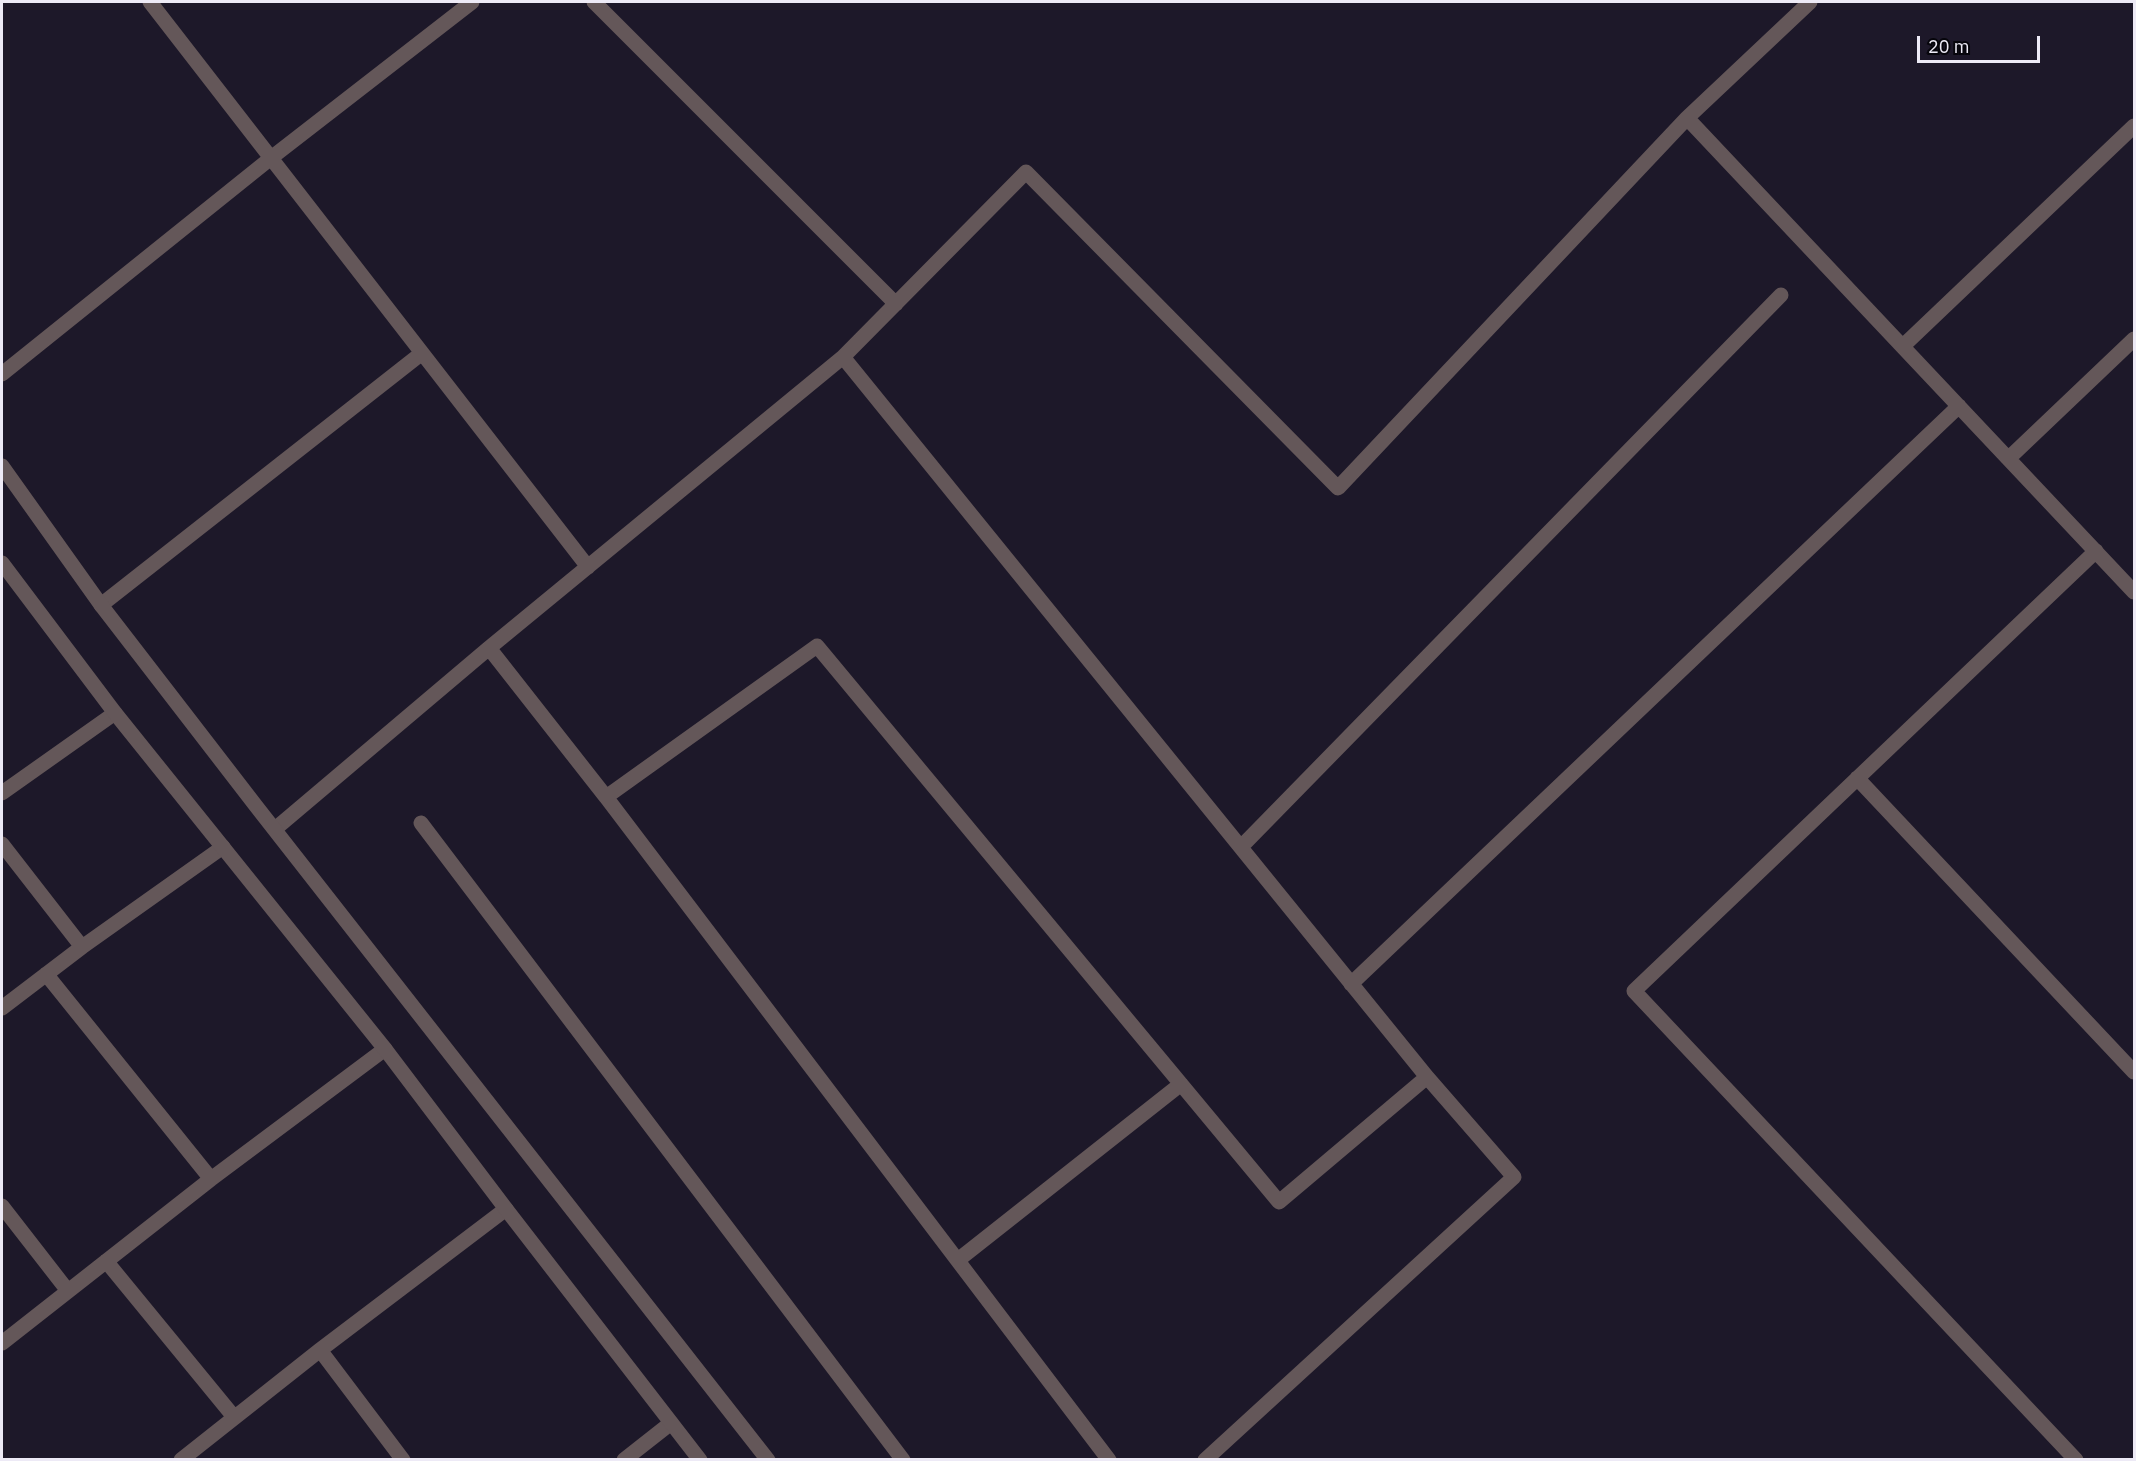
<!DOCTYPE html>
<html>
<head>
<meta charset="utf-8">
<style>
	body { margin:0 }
	#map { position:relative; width:2136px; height:1461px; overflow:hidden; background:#1d1829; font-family:"IBM Plex Sans",sans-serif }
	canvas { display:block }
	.frame { position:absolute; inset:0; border:3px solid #edeaf6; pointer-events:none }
	.scale { position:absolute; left:1917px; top:36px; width:123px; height:27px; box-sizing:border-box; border:3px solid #edeaf6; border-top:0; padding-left:8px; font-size:18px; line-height:21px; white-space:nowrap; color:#edeaf6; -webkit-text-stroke:4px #06050b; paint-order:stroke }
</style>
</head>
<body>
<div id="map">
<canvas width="2136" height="1461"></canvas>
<div class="frame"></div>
<div class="scale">20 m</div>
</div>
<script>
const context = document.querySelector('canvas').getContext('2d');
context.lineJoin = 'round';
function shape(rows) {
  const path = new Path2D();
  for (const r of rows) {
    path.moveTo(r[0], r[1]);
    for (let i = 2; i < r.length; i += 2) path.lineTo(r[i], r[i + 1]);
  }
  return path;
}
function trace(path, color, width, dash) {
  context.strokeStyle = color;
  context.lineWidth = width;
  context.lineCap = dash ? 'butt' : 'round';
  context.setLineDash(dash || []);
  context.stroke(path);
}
trace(shape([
	[150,2,588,567],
	[594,2,896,304],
	[1687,118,2134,592],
	[1903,346,2134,126],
	[843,357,1427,1077,1279,1202,817,646,606,797,1109,1460],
	[2,374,271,158,472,2],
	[2009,458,2134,339],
	[101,605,422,353],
	[489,648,606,797],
	[1857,778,2134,1072],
	[2,793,115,713],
	[421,823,903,1460],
	[275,829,489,648,843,357,1026,172,1338,488,1687,118,1810,2],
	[2,844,82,947],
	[1241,847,1781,295],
	[46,974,211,1179],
	[1351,984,1959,406],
	[2,1008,82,947,223,847],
	[2,1206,68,1291],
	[958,1260,1181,1084],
	[106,1261,234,1417],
	[2,1343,211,1179,385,1049],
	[320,1350,403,1460],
	[181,1460,320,1350,506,1209],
	[624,1460,671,1423],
	[1205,1460,1514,1177,1427,1077],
	[2076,1460,1634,991,2096,551]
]), '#645759', 15);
trace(shape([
	[2,466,101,605,256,806,768,1460],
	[2,563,115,713,385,1049,506,1209,700,1460]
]), '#645759', 15);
</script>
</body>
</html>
